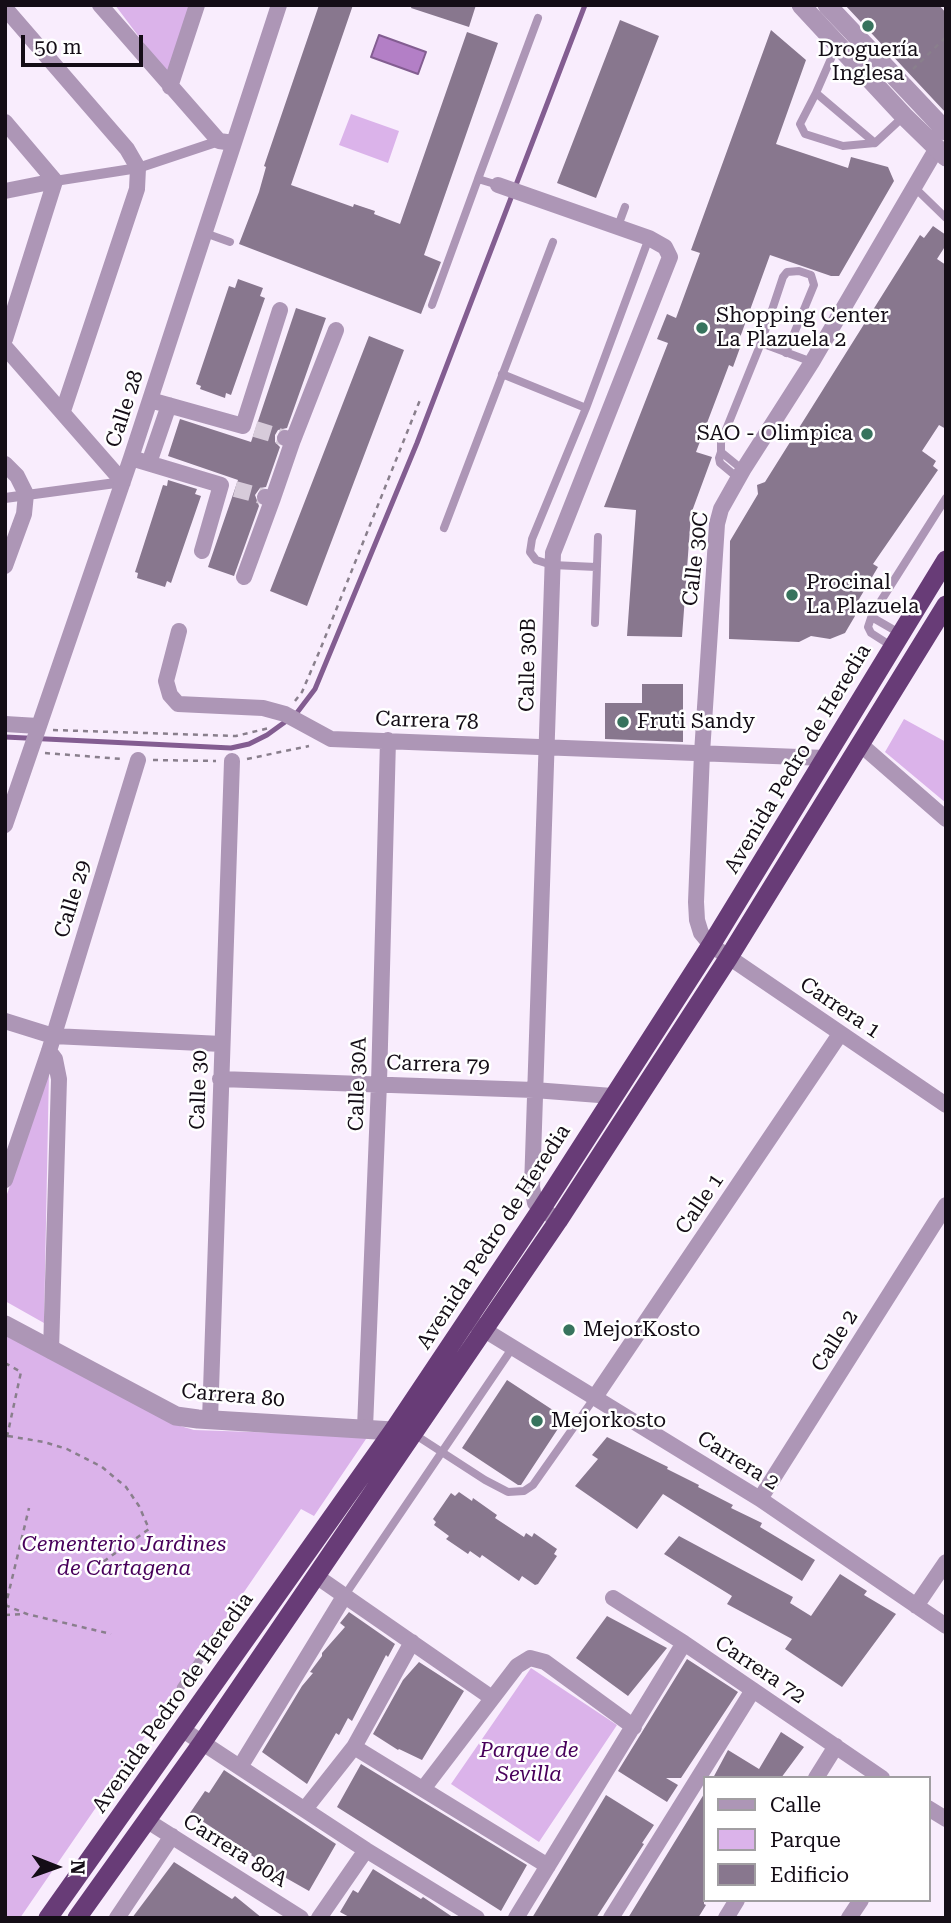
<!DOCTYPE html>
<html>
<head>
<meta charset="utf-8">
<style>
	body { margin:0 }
	#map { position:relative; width:951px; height:1923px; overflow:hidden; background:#f9edfd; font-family:"Roboto Serif",serif }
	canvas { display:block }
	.frame { position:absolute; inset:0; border:7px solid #140d16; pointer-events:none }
	.legend { position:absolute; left:703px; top:1776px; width:228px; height:126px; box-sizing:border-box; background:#fff; border:2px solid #a19ea2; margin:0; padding:9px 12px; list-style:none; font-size:21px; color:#140d16 }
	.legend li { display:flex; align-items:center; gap:14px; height:35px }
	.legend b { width:35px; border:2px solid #a19ea2 }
	.north { position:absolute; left:21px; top:1832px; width:70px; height:70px; -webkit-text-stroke:5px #fff; paint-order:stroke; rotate:91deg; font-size:19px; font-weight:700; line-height:28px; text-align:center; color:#140d16 }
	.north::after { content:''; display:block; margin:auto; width:24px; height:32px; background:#140d16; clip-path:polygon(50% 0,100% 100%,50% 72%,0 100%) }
	.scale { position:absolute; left:21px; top:35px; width:122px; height:32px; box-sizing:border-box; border:4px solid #140d16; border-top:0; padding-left:9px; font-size:21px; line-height:24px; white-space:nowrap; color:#140d16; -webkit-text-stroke:5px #fff; paint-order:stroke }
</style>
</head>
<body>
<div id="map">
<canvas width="951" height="1923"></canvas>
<div class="frame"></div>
<ul class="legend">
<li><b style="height:9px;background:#ad96b6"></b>Calle</li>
<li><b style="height:19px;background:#dbb3ea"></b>Parque</li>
<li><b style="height:19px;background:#88778e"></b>Edificio</li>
</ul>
<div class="north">N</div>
<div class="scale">50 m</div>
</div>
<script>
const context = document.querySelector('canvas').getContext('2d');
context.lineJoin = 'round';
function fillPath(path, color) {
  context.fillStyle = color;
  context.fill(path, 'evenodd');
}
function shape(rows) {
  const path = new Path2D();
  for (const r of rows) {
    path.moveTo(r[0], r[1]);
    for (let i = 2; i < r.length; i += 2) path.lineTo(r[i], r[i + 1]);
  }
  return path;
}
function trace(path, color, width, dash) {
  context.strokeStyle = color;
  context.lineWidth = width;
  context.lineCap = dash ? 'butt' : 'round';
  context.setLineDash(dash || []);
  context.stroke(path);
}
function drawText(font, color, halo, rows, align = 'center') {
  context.font = font + ' "Roboto Serif",serif';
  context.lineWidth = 5;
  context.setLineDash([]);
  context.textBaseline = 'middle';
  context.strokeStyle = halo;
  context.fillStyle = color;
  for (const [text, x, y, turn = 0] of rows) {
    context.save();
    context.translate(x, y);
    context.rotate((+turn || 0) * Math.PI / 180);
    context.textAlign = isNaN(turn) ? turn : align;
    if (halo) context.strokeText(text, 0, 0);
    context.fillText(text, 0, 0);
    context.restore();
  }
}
fillPath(shape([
	[115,5,191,5,167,74],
	[351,114,399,131,388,163,339,145],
	[904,719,946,742,946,803,885,752],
	[49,1071,44,1323,5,1301,5,1200],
	[5,1332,170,1423,194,1430,368,1436,314,1516,301,1509,20,1918,5,1918],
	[531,1668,617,1725,539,1842,451,1784]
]), '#dbb3ea');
const water = shape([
	[379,35,426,52,418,74,371,57,379,35]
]);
fillPath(water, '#b37fc6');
trace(water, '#835d91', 2);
trace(shape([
	[5,737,231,748,249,744,267,735,296,714,315,689,417,443,585,5]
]), '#835d91', 5);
fillPath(shape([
	[319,5,353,5,291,185,353,207,354,204,375,211,374,214,400,224,467,32,498,43,424,255,441,262,421,314,239,244,259,192,266,167,264,166],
	[412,5,476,5,469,27,411,8],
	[845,5,939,5,946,13,946,113],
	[620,20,659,36,596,198,557,183],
	[771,30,806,60,776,144,848,168,851,157,888,167,894,181,839,276,831,276,770,255,738,343,741,345,733,367,729,365,696,452,712,457,691,514,682,637,627,636,636,510,604,507,668,343,657,339,667,314,676,318,700,253,691,250],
	[933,226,946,235,946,245,937,259,946,265,946,429,939,425,922,451,936,461,933,466,938,470,873,564,878,567,855,606,855,616,845,633,830,639,811,636,799,642,729,639,730,541,758,494,757,485,765,482,920,235,924,238],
	[238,279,263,288,260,296,265,298,231,395,226,393,225,398,200,389,201,386,196,384,229,286,235,288],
	[296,308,326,318,287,428,278,430,275,435,275,442,280,447,266,487,260,488,255,495,259,506,234,576,208,567,238,480,168,456,180,419,251,442],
	[369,336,404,350,307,606,270,591],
	[168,480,197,489,195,494,201,496,171,583,167,581,165,587,137,578,138,573,135,572,163,485,167,486],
	[642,684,683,684,683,742,605,739,605,703,642,703],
	[507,1380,565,1418,521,1485,518,1485,462,1448],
	[607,1437,668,1467,667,1469,699,1485,698,1487,733,1505,731,1508,762,1523,760,1527,815,1560,802,1581,663,1494,637,1529,575,1486,598,1459,592,1455],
	[459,1492,472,1501,473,1498,497,1515,495,1518,524,1537,526,1533,532,1537,534,1533,557,1549,554,1554,557,1556,538,1584,535,1585,522,1576,519,1581,482,1555,480,1558,470,1551,468,1554,446,1539,449,1536,434,1525,436,1522,433,1519,451,1493,455,1496],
	[679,1536,793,1597,790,1603,811,1616,840,1574,867,1591,864,1595,896,1614,842,1687,785,1649,792,1639,727,1604,732,1596,664,1554],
	[349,1612,395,1644,388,1657,386,1655,352,1721,348,1718,339,1735,336,1733,307,1784,262,1752,302,1686,313,1673,310,1672,322,1656,322,1653,345,1627,340,1623],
	[607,1616,667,1648,628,1696,576,1658],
	[687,1659,738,1692,681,1778,666,1778,678,1785,667,1802,618,1771],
	[419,1662,464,1691,422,1760,399,1749,398,1750,373,1734,403,1680],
	[781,1732,804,1747,781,1778,713,1778,728,1750,759,1769],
	[361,1764,527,1865,501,1911,337,1807],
	[224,1770,336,1844,309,1891,272,1870,251,1855,252,1854,190,1813,205,1791,209,1793],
	[704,1794,704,1904,706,1905,698,1918,628,1918],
	[606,1795,654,1825,642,1843,644,1844,596,1918,532,1918],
	[174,1862,232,1899,235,1896,262,1918,132,1918],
	[373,1869,421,1899,423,1897,454,1918,351,1918,340,1912,353,1890,358,1893]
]), '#88778e');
trace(shape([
	[255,429,285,438],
	[235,489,265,497]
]), '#d7cbda', 16, [16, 8]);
trace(shape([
	[913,69,946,37],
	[295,701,302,692,320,650,420,400],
	[53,730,236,736,269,728],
	[45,753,122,759],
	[247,759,309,746],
	[153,760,216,761],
	[5,1363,21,1372,5,1446],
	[8,1436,44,1442,67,1449,102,1467,126,1487,139,1506,149,1529,100,1564],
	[5,1605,27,1614,111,1634],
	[5,1608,29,1508],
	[5,1615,24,1614]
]), '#897f8c', 2.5, [5, 5]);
trace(shape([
	[834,43,833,54,816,93,875,143,903,117],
	[816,93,800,124,805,134,843,146,875,143],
	[478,179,538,18],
	[913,186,946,218],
	[618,226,625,207],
	[205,233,230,242],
	[432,305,478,179,498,185],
	[761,343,812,362],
	[502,374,586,408],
	[721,452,719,458,720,463,738,478],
	[743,470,721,452,721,442,761,343,783,277,787,272,799,271,811,275,814,285,786,353],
	[444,528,553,242],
	[596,567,552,565,536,560,530,552,532,539,586,408,649,238],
	[872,615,868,627,871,633,893,647],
	[595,623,598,537],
	[901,634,875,619,872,615,946,498],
	[414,1434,485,1480,508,1492,524,1491,533,1485,595,1397],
	[345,1595,513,1347],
	[181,1687,218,1633]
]), '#ad96b6', 8);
trace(shape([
	[55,181,138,168,219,141],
	[5,498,123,482]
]), '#ad96b6', 10);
trace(shape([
	[100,5,219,141,234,143],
	[5,8,127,149,138,168,137,189,63,411],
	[170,87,197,5],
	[5,122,55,181],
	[937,148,812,362,743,470,721,509,717,524,702,753,696,902,697,920,701,933,711,945,946,1105],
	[498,185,649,238,665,247,670,257,553,553,532,1187,535,1203,558,1221],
	[5,191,55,181],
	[5,339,55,181],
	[5,347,123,482],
	[150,400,243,426,280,310],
	[285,438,293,440,336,330],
	[131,458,221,485,202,551],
	[149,463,169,405],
	[5,464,17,476,26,494,24,514,5,566],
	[273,498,293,440],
	[244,577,273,498,265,497],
	[179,631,166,681,170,695,178,704,263,708,285,714,331,739,825,758],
	[5,724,38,726],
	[860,744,946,819],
	[5,825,131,458,279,5],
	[5,1021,53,1036,222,1044],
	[49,1051,55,1059,59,1079,51,1351],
	[220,1079,534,1090,612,1096],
	[5,1180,49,1051,138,760],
	[473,1323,760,1499,946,1626],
	[595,1397,840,1034],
	[210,1420,232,761],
	[365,1428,379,1083,388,740],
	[760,1499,946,1205],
	[316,1576,492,1698],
	[613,1598,684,1643,882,1778],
	[916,1606,946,1562],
	[183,1730,366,1850,477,1918],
	[354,1747,548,1866],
	[240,1767,345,1595],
	[816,1778,836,1746],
	[423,1789,517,1666,530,1658,545,1662,634,1727],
	[928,1808,946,1819],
	[305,1809,354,1747,412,1642],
	[146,1820,301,1918],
	[117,1918,172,1836],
	[319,1918,366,1850],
	[516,1918,684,1643],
	[611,1918,753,1690],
	[726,1918,737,1900],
	[849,1918,861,1900]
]), '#ad96b6', 16);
trace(shape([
	[801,5,904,116,946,157],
	[827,5,946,131],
	[5,1325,176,1416,198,1419,393,1431]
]), '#ad96b6', 19);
trace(shape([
	[48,1918,393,1431,542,1208,711,945,946,560],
	[77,1918,202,1743,558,1221,729,957,946,605]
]), '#683c77', 19);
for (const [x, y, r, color] of [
	[868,26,7,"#37735d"],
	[702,328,7,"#37735d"],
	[867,434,7,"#37735d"],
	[792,595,7,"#37735d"],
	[623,722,7,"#37735d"],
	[569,1330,7,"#37735d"],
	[537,1421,7,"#37735d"]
]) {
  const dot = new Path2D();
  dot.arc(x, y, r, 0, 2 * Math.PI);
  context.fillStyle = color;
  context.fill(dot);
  trace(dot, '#fff', 2.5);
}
drawText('21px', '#140d16', '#fff', [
	["Droguería",868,50,"center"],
	["Inglesa",868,74,"center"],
	["Shopping Center",716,316],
	["La Plazuela 2",716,340],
	["SAO - Olimpica",853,434,"right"],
	["Procinal",806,583],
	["La Plazuela",806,607],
	["Fruti Sandy",637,722],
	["MejorKosto",583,1330],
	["Mejorkosto",551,1421]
], 'left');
drawText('21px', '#140d16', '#fff', [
	["Calle 28",125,409,-72],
	["Calle 30C",696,559,-83],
	["Calle 30B",528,665,-89],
	["Carrera 78",427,721,2],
	["Avenida Pedro de Heredia",798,759,-59],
	["Calle 29",73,899,-73],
	["Carrera 1",840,1008,34],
	["Carrera 79",438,1065,2],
	["Calle 30A",358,1084,-88],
	["Calle 30",199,1090,-88],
	["Calle 1",700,1204,-56],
	["Avenida Pedro de Heredia",494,1237,-57],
	["Calle 2",835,1341,-58],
	["Carrera 80",233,1396,5],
	["Carrera 2",738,1461,32],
	["Carrera 72",760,1670,34],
	["Avenida Pedro de Heredia",173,1703,-55],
	["Carrera 80A",235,1851,32]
]);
drawText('italic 21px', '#48005b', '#fff', [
	["Cementerio Jardines",124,1545],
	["de Cartagena",124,1569],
	["Parque de",529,1751],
	["Sevilla",529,1775]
]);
</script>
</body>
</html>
